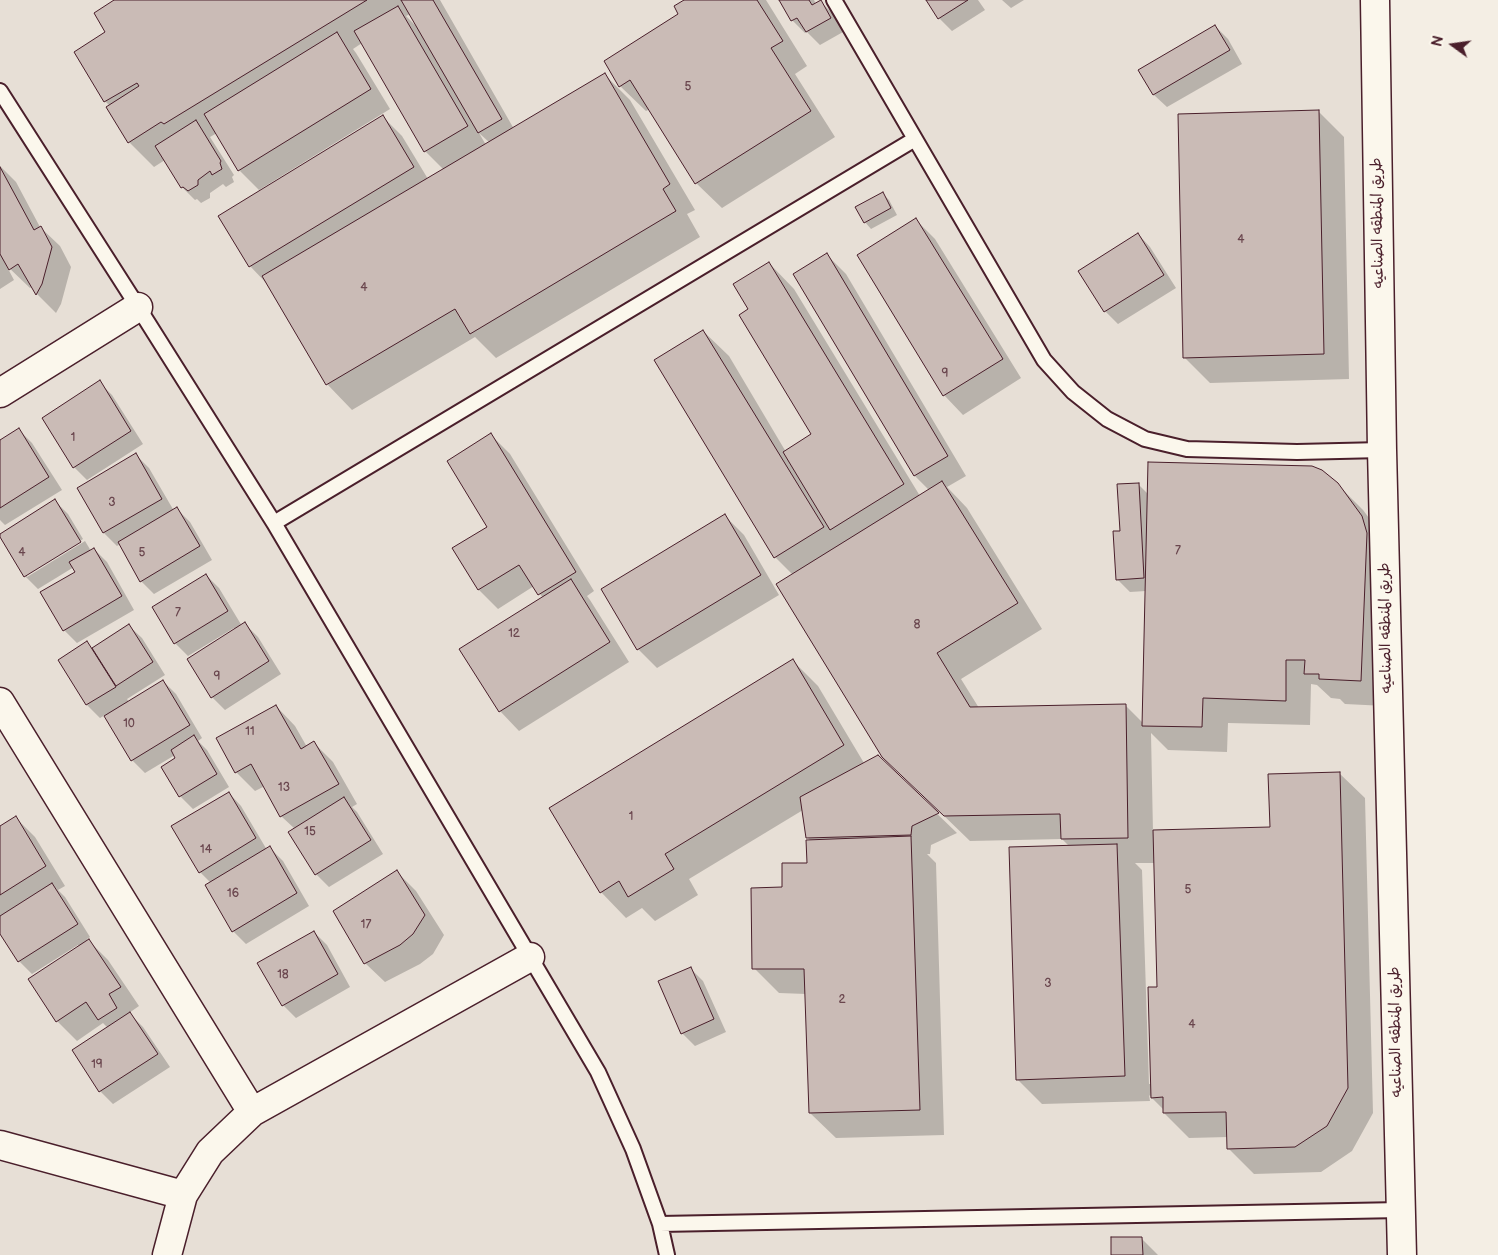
<!DOCTYPE html>
<html>
<head>
<meta charset="utf-8">
<style>
	body { margin:0 }
	#map { position:relative; width:1498px; height:1255px; overflow:hidden; background:#f4eee4; font-family:"Balsamiq Sans",sans-serif }
	canvas { display:block }
	.north { position:absolute; left:1428px; top:20px; width:50px; height:50px; -webkit-text-stroke:4px #fbf7ec; paint-order:stroke; rotate:284deg; font-size:14px; font-weight:700; line-height:20px; text-align:center; color:#4a1f2b }
	.north::after { content:''; display:block; margin:auto; width:18px; height:22px; background:#4a1f2b; clip-path:polygon(50% 0,100% 100%,50% 72%,0 100%) }
</style>
</head>
<body>
<div id="map">
<canvas width="1498" height="1255"></canvas>
<div class="north">N</div>
</div>
<script>
const context = document.querySelector('canvas').getContext('2d');
context.lineJoin = 'round';
function fillPath(path, color) {
  context.fillStyle = color;
  context.fill(path, 'evenodd');
}
function shape(rows) {
  const path = new Path2D();
  for (const r of rows) {
    path.moveTo(r[0], r[1]);
    for (let i = 2; i < r.length; i += 2) path.lineTo(r[i], r[i + 1]);
  }
  return path;
}
function trace(path, color, width, dash) {
  context.strokeStyle = color;
  context.lineWidth = width;
  context.lineCap = dash ? 'butt' : 'round';
  context.setLineDash(dash || []);
  context.stroke(path);
}
function drawText(font, color, halo, rows, align = 'center') {
  context.font = font + ' "Balsamiq Sans","Playpen Sans Arabic",sans-serif';
  context.lineWidth = 4;
  context.setLineDash([]);
  context.textBaseline = 'middle';
  context.strokeStyle = halo;
  context.fillStyle = color;
  for (const [text, x, y, turn = 0] of rows) {
    context.save();
    context.translate(x, y);
    context.rotate((+turn || 0) * Math.PI / 180);
    context.textAlign = isNaN(turn) ? turn : align;
    if (halo) context.strokeText(text, 0, 0);
    context.fillText(text, 0, 0);
    context.restore();
  }
}
fillPath(shape([
	[0,0,1388,0,1402,726,1414,1255,0,1255]
]), '#e7dfd6');
fillPath(shape([
	[117,0,440,0,514,129,605,75,630,100,695,210,687,214,700,237,496,358,475,337,352,410,327,384,269,286,250,266,383,117,402,136,428,179,444,170,425,151,362,43,353,49,356,53,390,109,259,190,239,170,217,133,210,137,234,175,232,177,234,182,226,187,223,184,210,193,210,198,201,203,197,199,195,200,182,187,165,160,154,167,129,142,110,106,105,101,75,52,107,33],
	[410,14,416,26,406,16],
	[479,133,490,143,486,145],
	[686,0,766,0,807,66,795,74,835,137,722,208,696,183,650,109,646,111,620,86,680,14],
	[781,0,814,0,816,4,820,1,833,14,843,32,820,45,807,32,805,33,792,20],
	[928,0,978,0,985,10,952,31,939,18],
	[1002,0,1024,0,1011,8],
	[1215,26,1228,39,1242,64,1167,107,1154,95,1140,70],
	[1319,112,1344,137,1349,379,1210,383,1184,357],
	[0,166,16,182,40,227,60,246,71,267,61,304,56,313,37,294,33,286,30,288,6,265,14,280,0,289],
	[883,194,889,200,897,215,871,229,865,222],
	[916,220,935,239,1021,378,963,415,944,395],
	[1138,234,1150,247,1176,288,1118,324,1105,311,1080,271],
	[827,255,846,274,966,476,947,487,967,508,1042,629,961,679,979,708,1126,706,1143,723,1146,591,1130,592,1117,579,1121,532,1138,484,1149,495,1337,484,1363,510,1387,542,1385,706,1345,704,1340,699,1331,698,1317,685,1311,684,1310,725,1228,723,1227,752,1168,750,1151,733,1153,832,1271,828,1339,773,1365,798,1373,1113,1352,1151,1321,1172,1254,1174,1228,1148,1228,1137,1189,1138,1164,1113,1164,1110,1149,1095,1150,1101,1042,1104,1017,1079,1069,846,1062,839,970,841,909,782,793,575,775,557,703,331,729,356,786,452,813,435,750,309,769,263,794,289,920,496,929,490,915,476],
	[1135,863,1155,863,1158,988,1152,1084,1149,1084,1142,870],
	[99,382,112,395,143,444,87,480,74,467,43,418],
	[19,430,32,443,62,490,5,525,0,520,0,442],
	[491,435,510,454,594,591,587,596,590,600,629,662,519,731,500,711,543,598,534,586,498,609,479,590,454,549,489,527],
	[136,455,149,468,174,511,177,509,190,522,212,560,154,594,141,581,120,544,117,546,104,533,79,488],
	[55,501,68,514,83,539,27,574,27,577,85,541,91,551,94,549,107,562,134,610,77,643,64,630,77,573,74,567,38,589,25,576],
	[725,516,744,535,779,595,657,668,638,649],
	[206,575,219,588,242,626,245,624,258,637,281,674,225,710,212,697,235,630,234,628,188,656,175,643],
	[129,626,142,638,165,675,127,699,129,702,163,681,176,694,202,738,198,741,207,750,229,787,193,809,180,796,163,767,177,758,175,755,145,773,132,760,105,715,100,718,87,705,60,660,87,643,93,649],
	[793,661,818,686,864,763,877,756,957,833,931,845,930,854,927,854,936,863,944,1135,836,1138,810,1113,806,994,779,993,754,968,783,889,808,864,811,841,807,837,803,810,689,879,698,895,655,921,642,908,626,918,601,892],
	[276,706,295,726,307,747,314,743,333,762,357,804,352,807,357,812,383,854,329,887,316,874,295,829,281,816,265,786,255,791,236,772],
	[229,793,241,806,267,850,270,848,283,861,309,906,246,944,233,931,211,883,200,872],
	[16,818,35,837,65,886,58,890,65,897,90,937,87,939,108,960,139,1006,129,1013,143,1027,170,1067,113,1104,100,1091,108,1028,103,1023,77,1041,57,1021,30,979,79,947,78,945,32,974,19,961,0,932,0,828],
	[397,872,416,891,444,935,433,954,420,964,385,982,365,963],
	[314,932,327,945,350,987,296,1018,283,1005],
	[690,968,703,981,726,1032,695,1046,682,1033],
	[1142,1239,1158,1255,1112,1255]
]), '#0003');
const building = shape([
	[114,0,367,0,164,124,161,122,128,143,106,107,139,86,137,83,104,102,74,52,105,32,94,13,114,0],
	[401,0,433,0,502,119,478,133,401,0],
	[684,0,757,0,783,41,771,48,811,111,695,184,630,80,619,87,604,61,678,14,674,6,684,0],
	[779,0,809,0,812,5,821,0,831,18,806,32,797,18,791,21,779,0],
	[926,0,968,0,938,19,926,0],
	[398,6,468,126,424,152,354,31,398,6],
	[1215,25,1230,50,1153,95,1138,70,1215,25],
	[337,32,371,89,238,171,204,114,337,32],
	[605,73,670,184,663,189,676,211,470,334,455,309,326,385,262,276,605,73],
	[1319,110,1324,354,1183,358,1178,114,1319,110],
	[383,115,414,167,249,267,218,216,383,115],
	[196,120,221,161,220,163,222,169,212,175,210,171,198,180,198,185,188,191,183,187,181,188,155,146,196,120],
	[0,167,34,230,41,226,52,247,42,284,36,295,18,264,9,270,0,254,0,167],
	[883,192,891,208,864,223,855,207,883,192],
	[916,218,1003,359,943,396,857,255,916,218],
	[1138,233,1164,275,1104,312,1078,271,1138,233],
	[827,253,948,456,914,476,793,274,827,253],
	[769,262,904,484,830,530,783,452,811,434,739,315,748,309,733,284,769,262],
	[703,330,824,527,774,558,654,360,703,330],
	[100,380,131,431,73,468,42,418,100,380],
	[19,428,49,477,0,508,0,440,19,428],
	[491,433,576,572,538,595,519,565,478,590,452,548,487,527,447,461,491,433],
	[136,453,162,499,103,533,77,488,136,453],
	[1148,462,1312,466,1322,470,1338,483,1362,516,1367,533,1361,681,1319,679,1319,674,1304,674,1305,660,1286,660,1286,701,1203,698,1202,727,1142,726,1148,462],
	[942,481,1018,603,937,653,970,707,1126,704,1128,838,1061,839,1060,814,944,816,882,757,776,584,942,481],
	[1139,483,1144,578,1116,580,1113,531,1120,531,1117,484,1139,483],
	[55,499,81,542,24,577,0,537,0,534,55,499],
	[177,507,200,546,140,582,118,542,177,507],
	[725,514,761,575,637,650,601,589,725,514],
	[94,548,122,596,63,631,40,592,75,572,69,562,94,548],
	[206,574,228,611,174,644,152,607,206,574],
	[571,579,610,642,499,712,459,649,571,579],
	[245,622,269,661,211,698,187,659,245,622],
	[129,624,153,662,116,686,92,648,129,624],
	[87,641,116,687,86,705,58,660,87,641],
	[793,659,844,745,665,854,674,869,628,897,619,881,600,893,549,808,793,659],
	[163,680,190,725,131,761,104,716,163,680],
	[276,705,301,749,314,741,339,784,280,817,251,764,235,773,216,738,276,705],
	[194,735,217,774,179,797,161,767,175,758,171,750,194,735],
	[878,755,939,813,912,826,911,835,806,838,800,797,878,755],
	[1340,772,1348,1088,1327,1126,1295,1147,1227,1149,1226,1112,1163,1113,1163,1097,1151,1098,1148,987,1157,987,1153,830,1270,827,1268,774,1340,772],
	[229,792,256,838,199,873,171,826,229,792],
	[344,797,371,840,315,875,288,832,344,797],
	[16,816,46,866,0,895,0,826,16,816],
	[911,836,920,1110,809,1113,804,969,752,969,751,888,782,887,782,863,807,863,806,840,911,836],
	[1117,844,1125,1076,1016,1080,1009,847,1117,844],
	[270,846,297,893,232,932,205,885,270,846],
	[397,870,425,915,413,934,400,945,364,964,333,911,397,870],
	[52,883,78,924,18,962,0,934,0,916,52,883],
	[314,931,338,974,282,1006,257,963,314,931],
	[89,939,121,987,109,994,117,1008,98,1020,86,1002,56,1022,28,979,89,939],
	[691,967,714,1019,681,1034,658,981,691,967],
	[130,1012,158,1054,99,1092,72,1050,130,1012],
	[1111,1237,1142,1237,1143,1255,1111,1255,1111,1237]
]);
fillPath(building, '#cabbb6');
trace(building, '#4a1f2b', 1);
const lane = shape([
	[834,0,1044,360,1073,392,1107,419,1145,439,1187,449,1297,452,1382,450],
	[0,91,138,307,274,523,598,1072,633,1149,660,1224,667,1255],
	[274,523,915,139],
	[660,1224,1401,1210]
]);
const street = shape([
	[0,393,138,307],
	[0,702,252,1112],
	[0,1145,183,1195],
	[167,1255,183,1195,210,1152,252,1112,530,957]
]);
const secondary = shape([
	[1375,0,1382,450,1402,1255]
]);
trace(lane, '#4a1f2b', 18);
trace(street, '#4a1f2b', 31);
trace(secondary, '#4a1f2b', 31);
trace(lane, '#fbf7ec', 14);
trace(street, '#fbf7ec', 28);
trace(secondary, '#fbf7ec', 28);
drawText('12px', '#6a464e', null, [
	["5",688,87],
	["4",1241,240],
	["4",364,288],
	["9",945,374],
	["1",73,438],
	["3",112,503],
	["7",1178,551],
	["4",22,553],
	["5",142,553],
	["7",178,613],
	["8",917,625],
	["12",514,634],
	["9",217,677],
	["10",129,724],
	["11",250,732],
	["13",284,788],
	["1",631,817],
	["15",310,832],
	["14",206,850],
	["5",1188,890],
	["16",233,894],
	["17",366,925],
	["18",283,975],
	["3",1048,984],
	["2",842,1000],
	["4",1192,1025],
	["19",97,1065]
]);
drawText('15px', '#4a1f2b', '#fbf7ec', [
	["طريق المنطقه الصناعيه",1378,223,-91],
	["طريق المنطقه الصناعيه",1386,628,-91],
	["طريق المنطقه الصناعيه",1396,1032,-91]
]);
</script>
</body>
</html>
